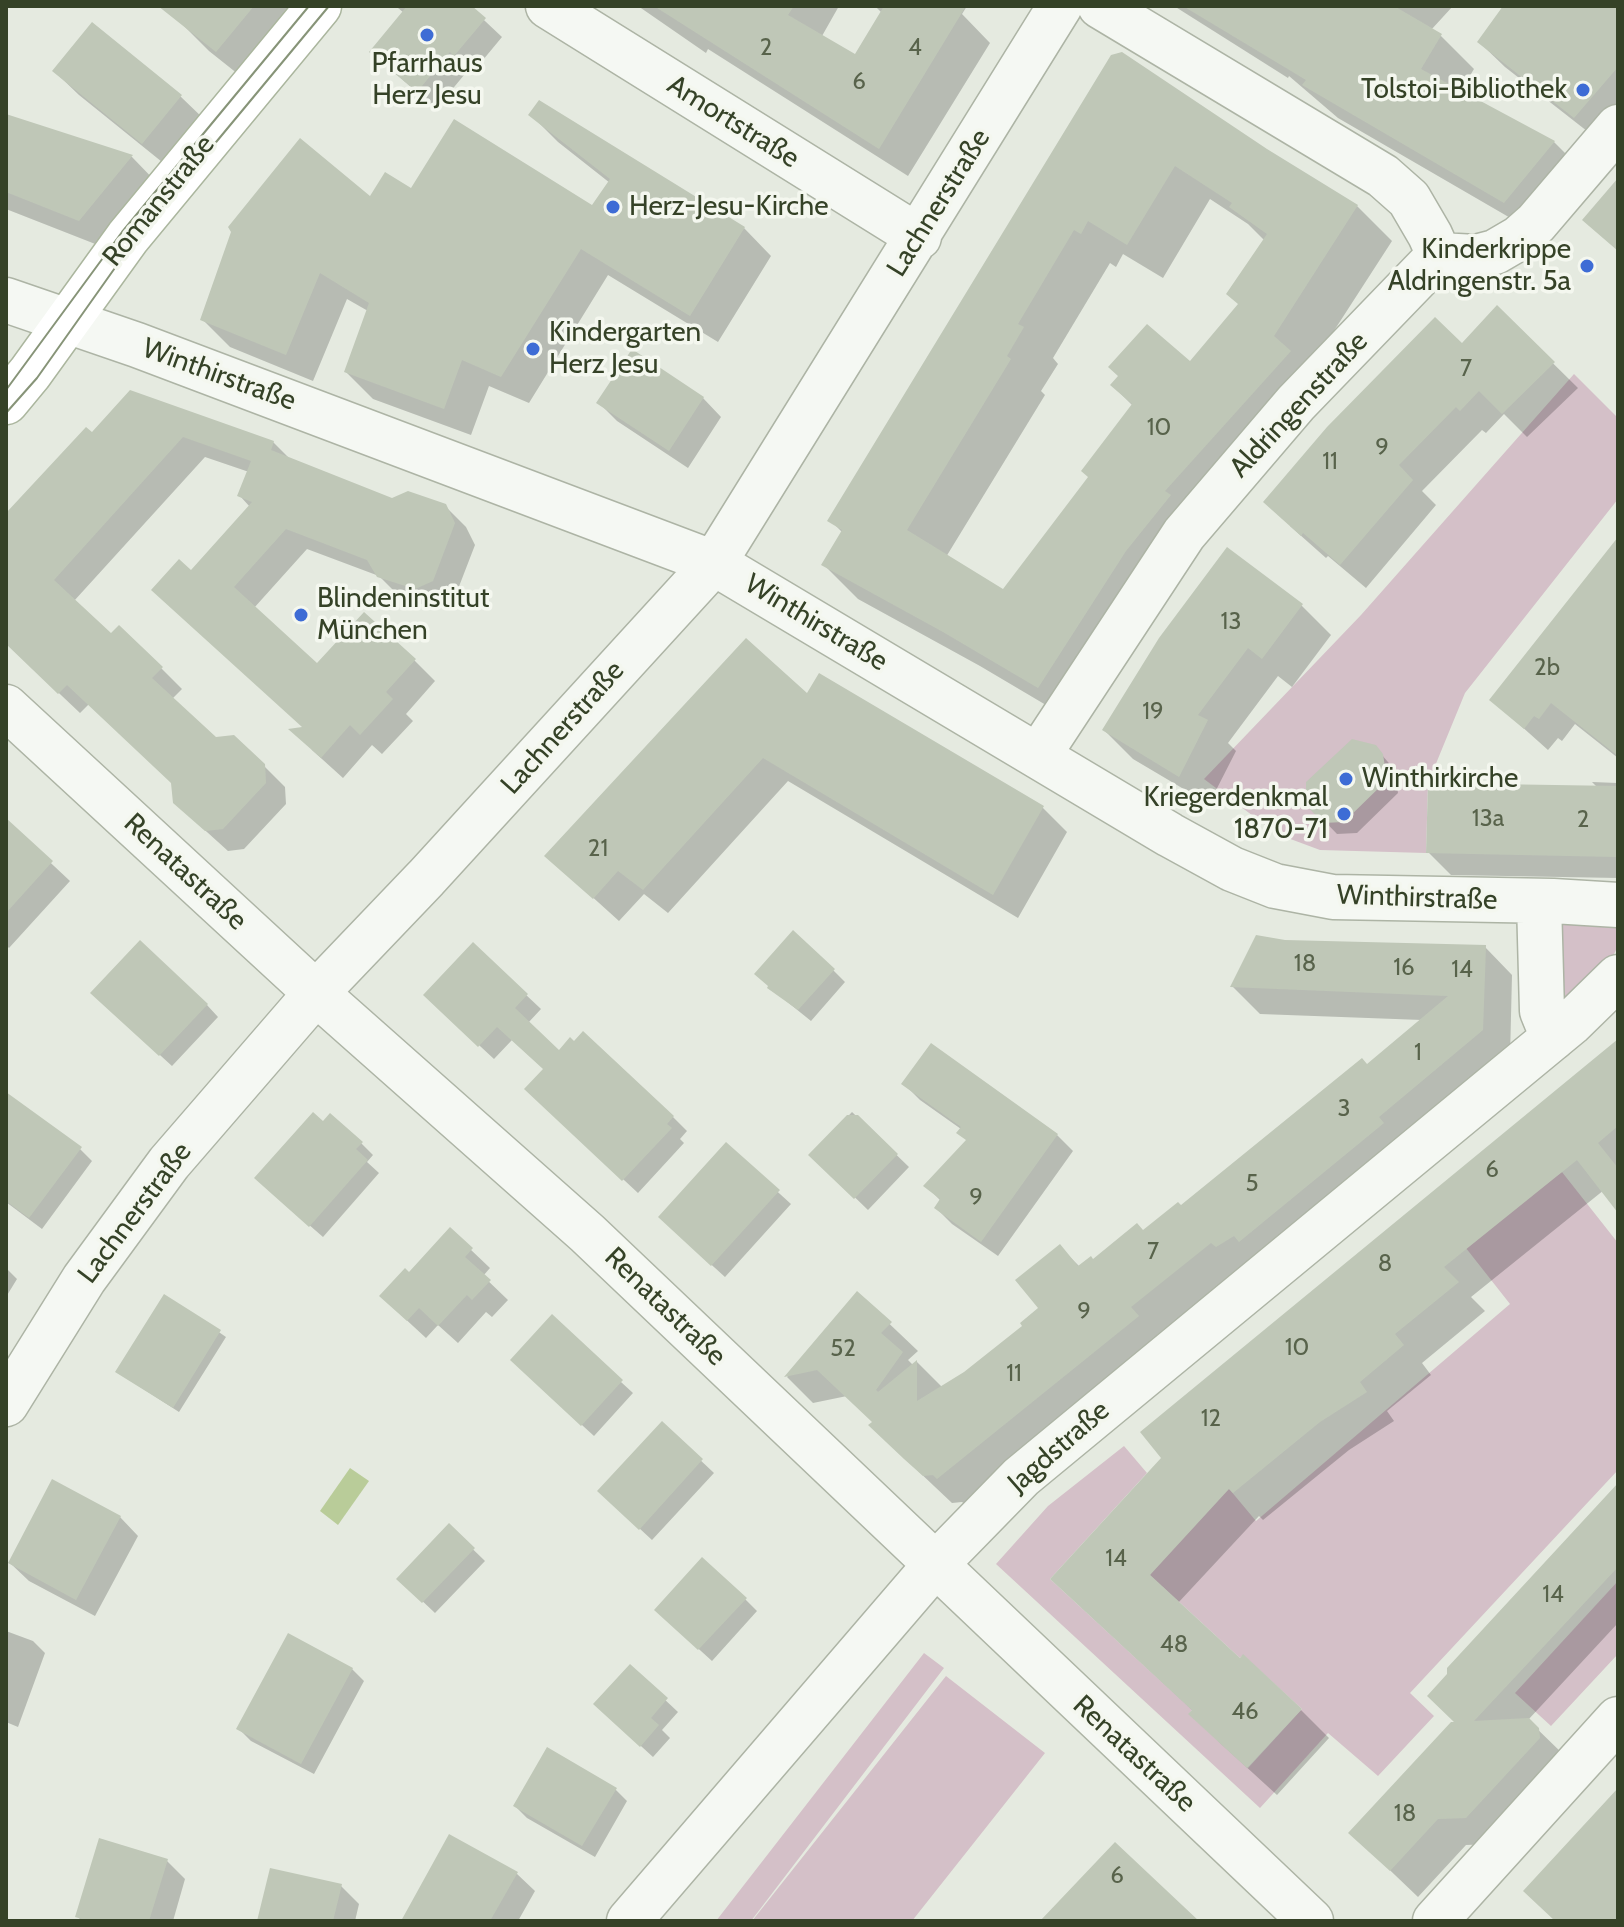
<!DOCTYPE html>
<html>
<head>
<meta charset="utf-8">
<style>
	body { margin:0 }
	#map { position:relative; width:1624px; height:1927px; overflow:hidden; background:#e5eae0; font-family:Cabin,sans-serif }
	canvas { display:block }
	.frame { position:absolute; inset:0; border:8px solid #354227; pointer-events:none }
</style>
</head>
<body>
<div id="map">
<canvas width="1624" height="1927"></canvas>
<div class="frame"></div>
</div>
<script>
const context = document.querySelector('canvas').getContext('2d');
context.lineJoin = 'round';
function fillPath(path, color) {
  context.fillStyle = color;
  context.fill(path, 'evenodd');
}
function shape(rows) {
  const path = new Path2D();
  for (const r of rows) {
    path.moveTo(r[0], r[1]);
    for (let i = 2; i < r.length; i += 2) path.lineTo(r[i], r[i + 1]);
  }
  return path;
}
function trace(path, color, width, dash) {
  context.strokeStyle = color;
  context.lineWidth = width;
  context.lineCap = dash ? 'butt' : 'round';
  context.setLineDash(dash || []);
  context.stroke(path);
}
function drawText(font, color, halo, rows, align = 'center') {
  context.font = font + ' Cabin,sans-serif';
  context.lineWidth = 7;
  context.setLineDash([]);
  context.textBaseline = 'middle';
  context.strokeStyle = halo;
  context.fillStyle = color;
  for (const [text, x, y, turn = 0] of rows) {
    context.save();
    context.translate(x, y);
    context.rotate((+turn || 0) * Math.PI / 180);
    context.textAlign = isNaN(turn) ? turn : align;
    if (halo) context.strokeText(text, 0, 0);
    context.fillText(text, 0, 0);
    context.restore();
  }
}
fillPath(shape([
	[1574,374,1618,418,1618,499,1465,693,1428,783,1426,853,1320,850,1277,834,1204,779,1361,615],
	[1558,912,1618,918,1618,946,1605,972,1559,1019],
	[1562,1172,1618,1243,1618,1470,1410,1693,1434,1716,1378,1776,1328,1733,1260,1808,996,1564,1048,1506,1124,1446,1147,1473,1050,1579,1192,1710,1189,1714,1248,1768,1302,1709,1243,1655,1240,1658,1150,1575,1210,1466,1256,1521,1510,1304,1458,1238],
	[1618,1581,1618,1654,1551,1726,1515,1693],
	[924,1653,944,1668,751,1921,716,1921],
	[946,1676,1045,1753,912,1921,752,1921]
]), '#d4c0c8');
fillPath(shape([
	[350,1468,369,1481,338,1525,320,1511]
]), '#b9cc99');
fillPath(shape([
	[189,6,312,6,248,82,209,51,178,20],
	[400,6,469,6,502,37,473,72,469,69,436,109,371,52,404,13,398,8],
	[638,6,839,6,822,36,856,56,882,13,875,6,967,6,962,14,990,43,908,176,708,49,706,53],
	[1174,6,1453,6,1431,30,1441,36,1474,69,1460,92,1554,142,1587,175,1538,234,1338,118,1289,76,1288,78],
	[1506,6,1618,6,1618,122,1601,142,1505,67,1479,42],
	[1122,54,1266,151,1357,206,1392,241,1308,371,1199,526,1073,721,980,666,858,599,824,565,843,533,830,520],
	[1210,199,1248,224,1265,241,1240,305,1190,364,1112,385,1133,406,1090,477,1004,592,946,557,1045,395,1041,391,1058,364,1053,358,1110,263,1116,267,1123,254,1163,278],
	[54,71,180,96,205,120,167,166,79,95],
	[531,115,744,228,771,256,718,342,608,275,529,403,489,386,471,435,373,399,346,372,368,311,347,299,313,381,230,347,202,319,371,199,411,191,592,208,610,183,558,142],
	[6,127,91,144,132,157,160,186,108,249,6,209],
	[1497,308,1578,388,1527,437,1504,414,1486,433,1482,430,1422,491,1436,505,1366,588,1328,556,1326,558,1290,526],
	[632,352,703,398,721,417,688,468,617,421,599,403],
	[129,394,273,442,292,461,392,500,445,506,466,527,475,545,453,602,437,609,400,597,379,576,307,549,254,608,317,666,414,660,435,681,406,714,413,721,382,754,372,745,343,778,312,750,305,729,191,573,250,507,240,496,249,472,205,457,74,601,111,636,161,668,182,689,172,699,215,739,263,765,285,787,286,804,244,849,228,851,197,823,173,784,89,704,80,713,6,643,6,516,92,435],
	[1228,549,1302,606,1331,635,1292,687,1278,676,1228,743,1236,751,1209,804,1133,759,1104,730],
	[1618,565,1618,758,1575,724,1562,741,1558,738,1548,750,1492,700],
	[820,676,1043,808,1067,832,1018,918,788,781,668,913,644,894,619,921,547,856,808,696],
	[1375,747,1394,769,1398,793,1357,833,1337,834,1308,804],
	[1592,782,1618,783,1618,878,1451,875,1428,852,1598,788],
	[6,821,70,881,9,948,6,945],
	[1285,942,1485,947,1512,975,1510,1058,1157,1335,1165,1345,966,1505,962,1502,952,1503,934,1486,899,1453,875,1423,847,1396,813,1403,787,1377,858,1294,918,1351,908,1360,913,1365,917,1362,943,1388,966,1373,1025,1326,1041,1308,1060,1247,1080,1267,1143,1232,1181,1207,1368,1066,1422,1020,1260,1014,1233,987],
	[473,945,541,1009,528,1023,559,1053,673,1117,687,1131,680,1139,684,1143,638,1193,541,1103,545,1070,512,1040,494,1059,440,1009],
	[833,970,845,982,811,1021,770,988],
	[105,1005,207,1005,218,1017,172,1066],
	[1618,1040,1618,1210,1604,1190,1471,1297,1485,1311,1422,1363,1431,1375,1387,1411,1394,1421,1349,1450,1263,1520,1259,1516,1178,1603,1240,1661,1301,1710,1329,1738,1277,1795,1219,1742,1193,1711,1081,1607],
	[931,1046,1057,1135,1073,1151,998,1256,952,1224,936,1208,941,1201,926,1186,967,1141,961,1129,920,1100,904,1084],
	[6,1112,80,1149,92,1161,42,1229,6,1202],
	[852,1112,909,1167,868,1210,811,1155],
	[323,1124,361,1143,373,1155,367,1162,379,1173,323,1237,269,1190],
	[726,1145,791,1204,725,1277,672,1229],
	[450,1230,490,1268,483,1276,508,1300,492,1317,486,1312,458,1343,438,1325,426,1338,400,1314,409,1275],
	[6,1268,17,1279,6,1297],
	[178,1304,226,1337,179,1412,117,1372],
	[524,1372,621,1382,633,1393,594,1436],
	[662,1424,714,1473,652,1540,612,1503],
	[1618,1493,1618,1623,1528,1720,1566,1757,1494,1844,1466,1845,1418,1897,1351,1833,1457,1724],
	[120,1517,138,1536,95,1616,29,1581,10,1563],
	[449,1526,485,1561,435,1613,399,1579],
	[745,1599,757,1611,712,1661,669,1622],
	[6,1631,33,1641,45,1653,18,1727,6,1722],
	[630,1667,678,1712,662,1730,670,1738,653,1757,608,1716],
	[352,1669,364,1681,314,1774,251,1741,239,1729],
	[615,1789,627,1801,595,1857,527,1818,515,1806],
	[167,1861,185,1879,173,1921,82,1921,77,1916],
	[516,1873,535,1891,518,1921,403,1921],
	[341,1886,359,1904,355,1921,259,1921]
]), '#0003');
fillPath(shape([
	[158,6,254,6,216,52],
	[407,6,472,6,486,18,454,56,450,52,417,92,369,52],
	[654,6,794,6,788,15,855,54,884,6,966,6,879,149],
	[1183,6,1394,6,1442,34,1421,69,1555,141,1504,203,1302,85,1306,80],
	[1503,6,1618,6,1618,67,1574,118,1477,42],
	[92,22,182,95,142,144,52,71],
	[1122,52,1267,149,1358,205,1274,336,1291,351,1165,491,1171,495,1126,551,1038,688,943,632,821,565,842,530,827,521,1111,55],
	[1175,166,1232,203,1229,207,1267,234,1226,294,1238,304,1190,361,1147,324,1108,367,1118,376,1110,385,1132,404,1081,471,1088,477,1003,589,907,530,1011,359,1007,356,1024,327,1018,324,1074,230,1081,234,1088,221,1127,245],
	[539,100,745,227,690,316,581,249,501,377,462,360,444,409,344,372,369,303,320,273,286,355,200,320,231,232,228,227,300,138,370,196,385,172,411,188,454,119,592,205,610,179,528,115],
	[6,114,133,155,79,221,6,192],
	[1618,178,1618,251,1582,220],
	[1497,305,1555,362,1502,414,1479,391,1460,411,1456,407,1399,465,1413,480,1340,565,1303,533,1301,536,1263,502,1327,427,1435,317,1462,343],
	[632,349,704,397,669,451,596,403],
	[130,390,274,441,271,450,392,498,408,491,446,504,455,523,433,581,415,589,377,577,367,560,286,529,234,587,317,663,364,612,416,659,386,692,393,699,360,735,350,725,321,758,288,729,302,727,151,590,179,559,191,570,252,502,237,496,251,461,183,437,54,580,111,633,119,625,163,667,152,678,216,737,234,735,265,764,266,783,223,829,205,831,173,803,171,783,67,685,58,694,6,644,6,513,86,427,92,432],
	[1618,537,1618,756,1551,703,1539,719,1534,716,1524,729,1489,700],
	[1227,547,1303,604,1262,659,1248,648,1198,715,1208,720,1179,777,1102,730,1159,638],
	[746,638,807,693,819,673,1044,806,993,895,763,758,643,890,618,871,593,899,544,856],
	[1352,739,1376,745,1383,754,1387,780,1344,822,1323,823,1306,805,1306,782],
	[1428,783,1618,786,1618,857,1426,853],
	[6,818,53,861,6,913],
	[793,930,835,969,798,1010,767,988,768,986,754,974],
	[1256,935,1285,940,1486,945,1483,1030,1379,1117,1384,1123,1239,1242,1234,1236,1216,1247,1211,1243,1131,1307,1139,1316,937,1479,933,1475,923,1476,904,1459,868,1425,872,1422,817,1370,784,1377,857,1291,892,1322,881,1333,903,1352,876,1390,878,1392,917,1360,917,1401,964,1372,1022,1326,1020,1323,1038,1308,1015,1280,1060,1244,1078,1266,1091,1256,1093,1259,1137,1223,1143,1230,1178,1202,1181,1205,1362,1058,1367,1064,1448,996,1230,987],
	[140,940,208,1004,159,1056,90,993],
	[473,942,528,994,515,1008,559,1050,570,1037,574,1041,583,1031,674,1116,667,1124,672,1128,622,1181,524,1089,543,1069,497,1027,478,1047,423,995],
	[1618,1039,1618,1126,1598,1143,1618,1168,1618,1213,1577,1160,1444,1267,1459,1282,1395,1334,1404,1345,1360,1382,1367,1392,1320,1422,1233,1493,1229,1489,1150,1575,1240,1658,1243,1654,1302,1709,1247,1768,1188,1714,1192,1710,1050,1579,1161,1458,1140,1432],
	[931,1043,1058,1134,981,1242,934,1208,940,1199,923,1186,966,1140,956,1133,961,1127,901,1084],
	[6,1092,82,1147,29,1218,6,1201],
	[313,1112,323,1121,330,1113,363,1142,356,1149,368,1160,309,1227,254,1178],
	[847,1115,858,1115,898,1154,854,1199,808,1155],
	[726,1142,780,1190,711,1266,658,1217],
	[450,1227,473,1248,465,1257,491,1280,472,1300,467,1295,438,1326,419,1308,407,1321,379,1296,405,1268,409,1272],
	[164,1294,221,1330,173,1408,115,1372],
	[552,1314,623,1380,581,1426,510,1360],
	[662,1421,703,1459,639,1530,597,1491],
	[52,1479,121,1516,76,1600,8,1563],
	[1618,1483,1618,1567,1474,1721,1529,1718,1539,1728,1540,1738,1466,1818,1438,1819,1390,1871,1348,1833,1451,1722,1454,1722,1427,1696,1447,1674,1447,1668],
	[449,1523,475,1548,422,1603,396,1579],
	[702,1557,747,1598,698,1650,654,1610],
	[288,1633,353,1668,301,1764,236,1729],
	[630,1664,668,1698,651,1718,659,1725,640,1747,593,1704],
	[547,1747,617,1788,582,1846,513,1806],
	[1618,1788,1618,1921,1555,1921,1523,1891],
	[449,1834,518,1872,490,1921,401,1921],
	[99,1838,168,1859,149,1921,89,1921,75,1917],
	[1115,1842,1199,1921,1040,1921],
	[270,1868,342,1884,333,1921,257,1921]
]), '#bfc7b7');
const minor = shape([
	[548,6,919,237],
	[1100,6,1383,176,1409,199,1430,235,1439,255],
	[1439,255,1476,257,1495,252,1519,238,1536,223,1618,127],
	[6,300,137,345,714,563,1170,835,1232,869,1275,886,1333,897,1553,901,1618,905],
	[6,707,316,993,587,1233,1311,1921],
	[1038,756,1184,534,1296,403,1439,255],
	[1539,902,1542,1011,1553,1038],
	[6,1404,84,1279,169,1163,316,993,426,878,714,563,1060,6],
	[629,1921,935,1565,1021,1477,1571,1023,1618,977],
	[1435,1921,1618,1719]
]);
const major = shape([
	[6,402,30,373,128,237,319,6]
]);
trace(minor, '#adb4a5', 47);
trace(major, '#abb69e', 47);
trace(minor, '#f5f8f3', 44);
trace(major, '#fff', 44);
trace(shape([
	[6,390,122,232,309,6],
	[6,413,37,378,134,241,329,6]
]), '#879478', 2);
for (const [x, y, r, color] of [
	[427,35,8,"#3e6cd5"],
	[1583,90,8,"#3e6cd5"],
	[613,207,8,"#3e6cd5"],
	[1587,266,8,"#3e6cd5"],
	[533,349,8,"#3e6cd5"],
	[301,615,8,"#3e6cd5"],
	[1346,779,8,"#3e6cd5"],
	[1344,814,8,"#3e6cd5"]
]) {
  const dot = new Path2D();
  dot.arc(x, y, r, 0, 2 * Math.PI);
  context.fillStyle = color;
  context.fill(dot);
  trace(dot, '#f4f7ef', 3);
}
drawText('24px', '#58634b', null, [
	["2",766,48],
	["4",915,48],
	["6",859,82],
	["7",1466,369],
	["10",1159,428],
	["9",1382,448],
	["11",1330,462],
	["13",1231,622],
	["2b",1547,668],
	["19",1153,712],
	["13a",1488,819],
	["2",1583,820],
	["21",598,849],
	["18",1305,964],
	["16",1404,968],
	["14",1462,970],
	["1",1418,1053],
	["3",1344,1109],
	["6",1492,1170],
	["5",1252,1184],
	["9",976,1198],
	["7",1153,1252],
	["8",1385,1264],
	["9",1084,1312],
	["10",1297,1348],
	["52",843,1349],
	["11",1014,1374],
	["12",1211,1419],
	["14",1116,1559],
	["14",1553,1595],
	["48",1174,1645],
	["46",1245,1712],
	["18",1405,1814],
	["6",1117,1876]
]);
drawText('28px', '#354227', '#f4f7ef', [
	["Pfarrhaus",427,64,"center"],
	["Herz Jesu",427,96,"center"],
	["Tolstoi-Bibliothek",1567,90,"right"],
	["Herz-Jesu-Kirche",629,207],
	["Kinderkrippe",1571,250,"right"],
	["Aldringenstr. 5a",1571,282,"right"],
	["Kindergarten",549,333],
	["Herz Jesu",549,365],
	["Blindeninstitut",317,599],
	["München",317,631],
	["Winthirkirche",1362,779],
	["Kriegerdenkmal",1328,798,"right"],
	["1870-71",1328,830,"right"]
], 'left');
drawText('28px', '#354227', '#f4f7ef', [
	["Amortstraße",733,122,32],
	["Romanstraße",159,201,-51],
	["Lachnerstraße",939,203,-58],
	["Winthirstraße",219,375,20],
	["Aldringenstraße",1299,405,-47],
	["Winthirstraße",816,623,31],
	["Lachnerstraße",563,728,-48],
	["Renatastraße",185,872,43],
	["Winthirstraße",1417,898,2],
	["Lachnerstraße",135,1213,-53],
	["Renatastraße",665,1307,44],
	["Jagdstraße",1059,1447,-41],
	["Renatastraße",1134,1754,43]
]);
</script>
</body>
</html>
